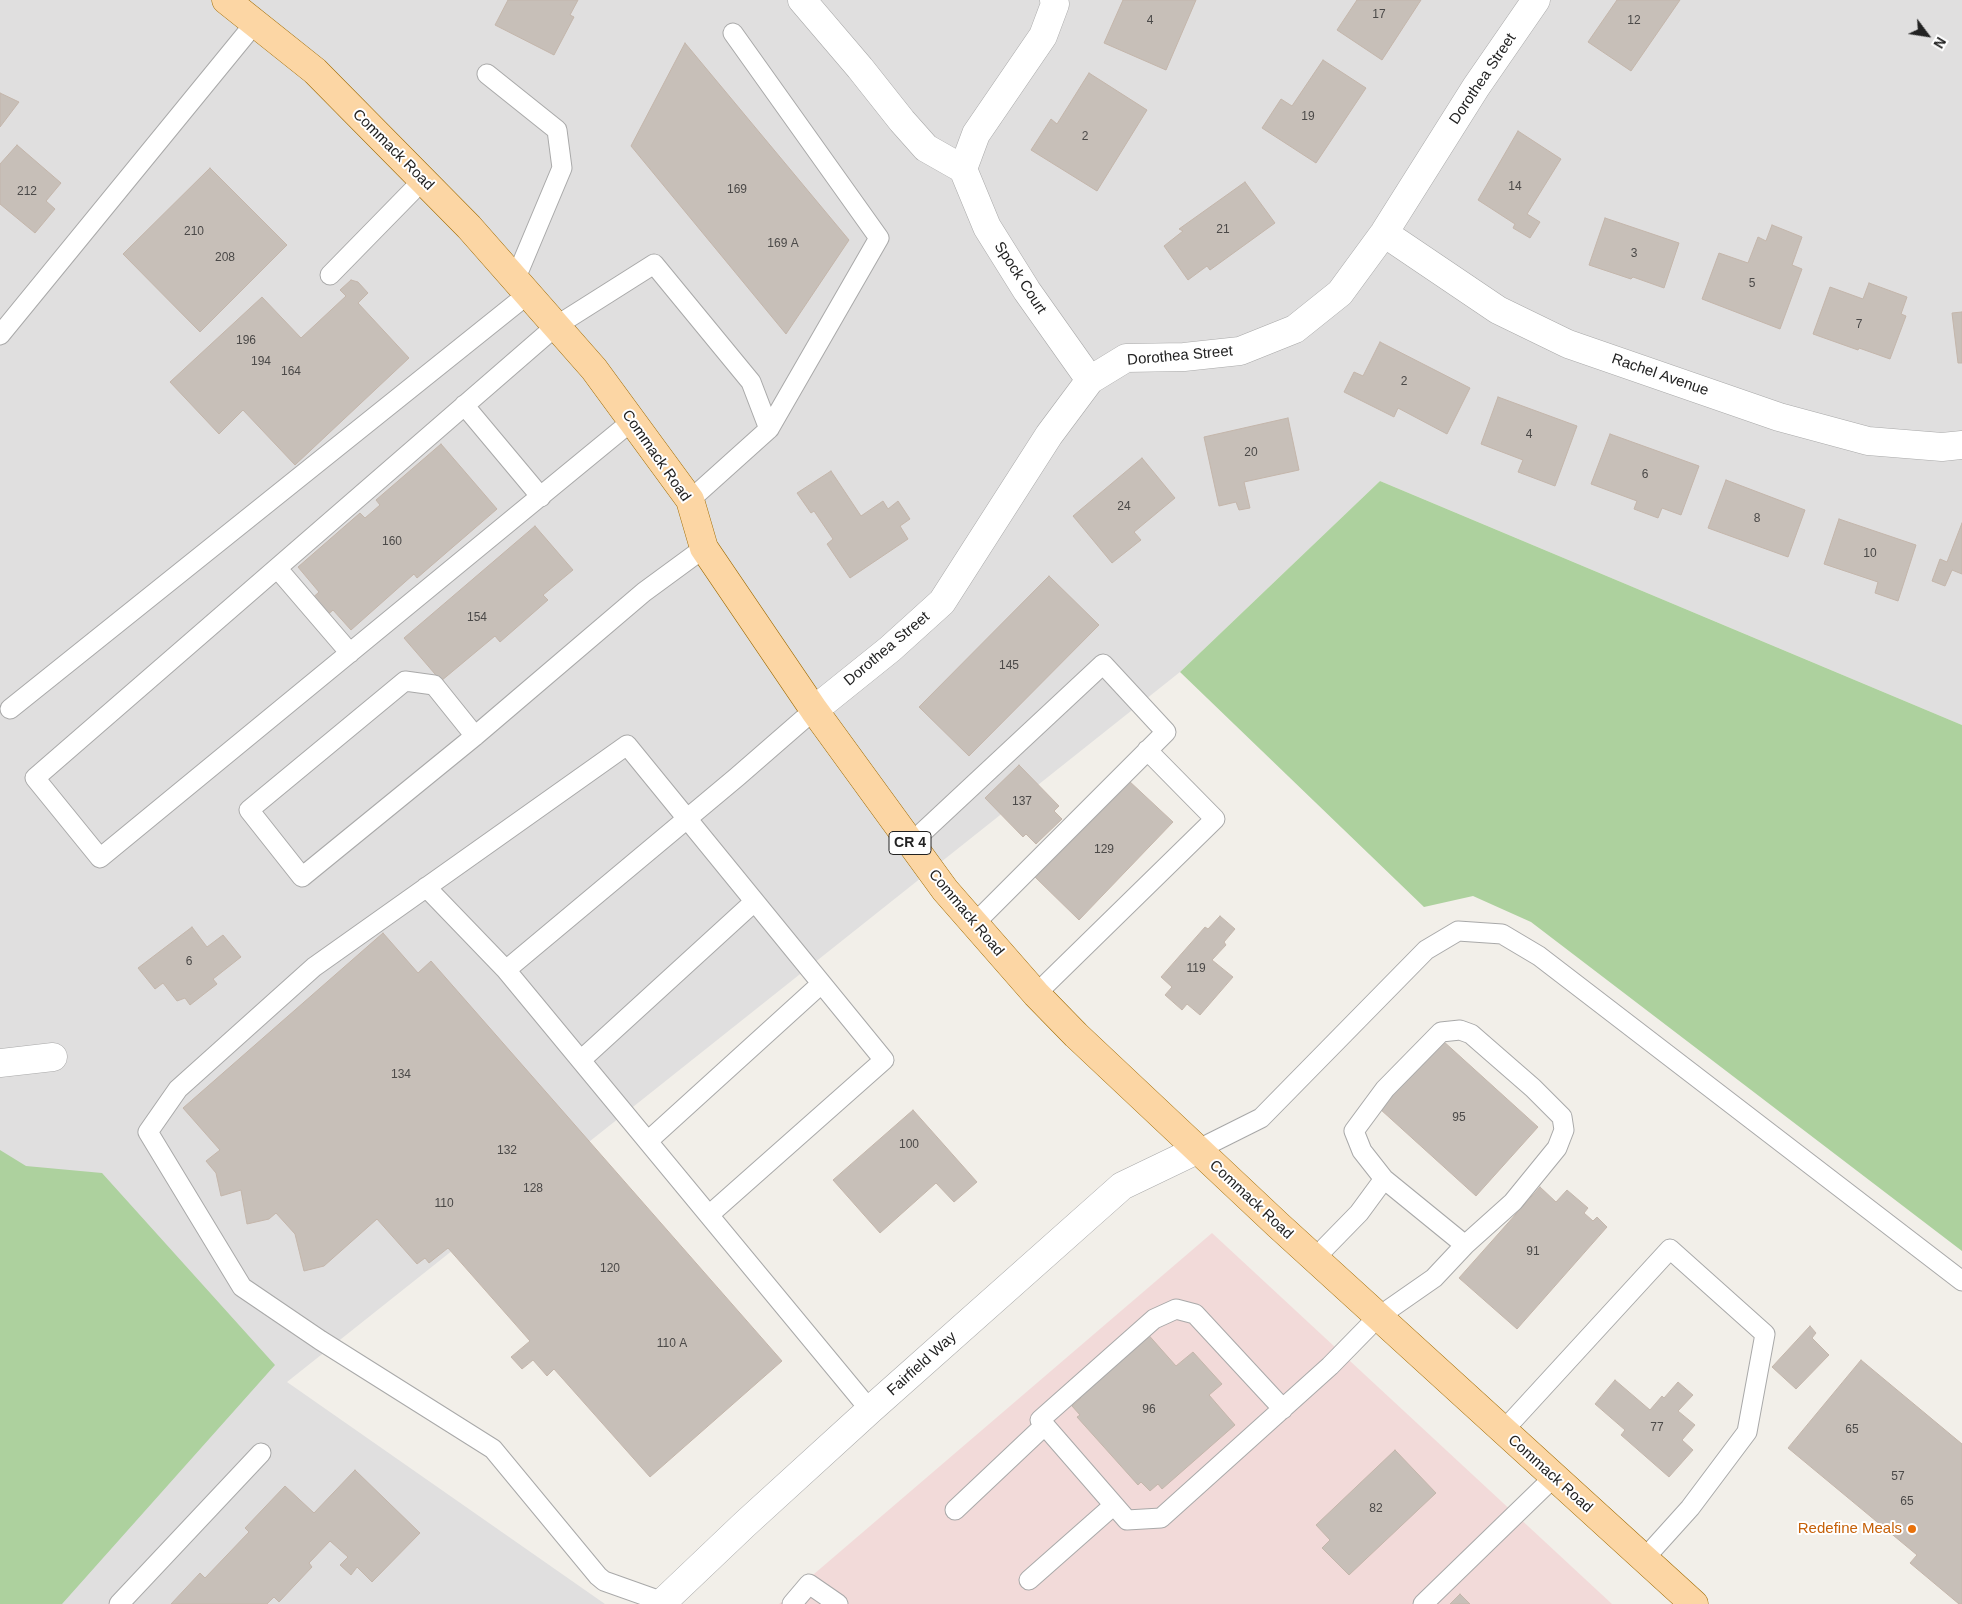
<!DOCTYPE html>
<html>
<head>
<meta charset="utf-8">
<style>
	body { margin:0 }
	#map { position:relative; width:1962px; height:1604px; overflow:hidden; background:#f2efe9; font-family:Arial,sans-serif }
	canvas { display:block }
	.north { position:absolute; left:1902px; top:10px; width:50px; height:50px; -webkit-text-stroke:4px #fff; paint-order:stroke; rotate:121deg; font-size:14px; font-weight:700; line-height:20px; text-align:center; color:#222 }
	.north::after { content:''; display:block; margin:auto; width:18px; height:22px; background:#222; clip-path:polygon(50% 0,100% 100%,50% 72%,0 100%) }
</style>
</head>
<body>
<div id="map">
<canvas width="1962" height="1604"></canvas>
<div class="north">N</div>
</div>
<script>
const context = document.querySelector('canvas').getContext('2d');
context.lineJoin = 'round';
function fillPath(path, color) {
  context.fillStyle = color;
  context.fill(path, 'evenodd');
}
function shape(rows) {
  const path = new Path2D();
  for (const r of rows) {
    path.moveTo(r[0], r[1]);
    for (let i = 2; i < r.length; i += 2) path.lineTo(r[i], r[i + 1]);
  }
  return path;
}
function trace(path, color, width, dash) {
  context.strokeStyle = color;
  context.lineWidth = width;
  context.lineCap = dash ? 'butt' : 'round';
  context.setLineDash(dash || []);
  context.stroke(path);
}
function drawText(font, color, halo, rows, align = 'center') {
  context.font = font + ' Arial,sans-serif';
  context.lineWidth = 4;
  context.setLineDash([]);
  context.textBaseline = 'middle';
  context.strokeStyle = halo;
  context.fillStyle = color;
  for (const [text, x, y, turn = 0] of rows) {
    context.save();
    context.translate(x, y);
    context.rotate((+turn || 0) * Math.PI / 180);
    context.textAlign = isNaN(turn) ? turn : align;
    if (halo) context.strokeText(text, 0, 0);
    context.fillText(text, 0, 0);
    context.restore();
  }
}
fillPath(shape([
	[0,0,1962,0,1962,725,1380,481,1180,672,287,1382,605,1604,0,1604]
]), '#e0dfdf');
fillPath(shape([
	[1212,1233,1612,1604,779,1604]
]), '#f2dad9');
fillPath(shape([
	[1380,481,1962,725,1962,1251,1531,922,1473,896,1424,907,1180,672],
	[0,1150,26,1166,102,1173,275,1365,62,1604,0,1604]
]), '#add19e');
const building = shape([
	[508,0,578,0,570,15,574,17,554,55,495,25,508,0],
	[1123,0,1196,0,1166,70,1104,43,1123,0],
	[1357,0,1421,0,1382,60,1337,30,1357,0],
	[1617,0,1680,0,1631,71,1588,42,1617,0],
	[685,43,849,240,786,334,631,146,685,43],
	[1323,60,1366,88,1316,163,1262,128,1281,99,1292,106,1323,60],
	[1089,73,1147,110,1097,191,1031,150,1051,119,1057,124,1089,73],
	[0,93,19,102,0,127,0,93],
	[1518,131,1561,159,1527,214,1540,222,1530,238,1513,228,1515,224,1478,200,1518,131],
	[17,145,61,183,46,201,55,209,35,233,0,204,0,164,17,145],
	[210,168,287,245,200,332,123,254,210,168],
	[1245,182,1275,223,1210,270,1207,266,1188,280,1164,246,1183,231,1179,229,1245,182],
	[1605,218,1679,243,1664,288,1633,277,1631,279,1589,265,1605,218],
	[1772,225,1802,237,1792,265,1802,269,1780,329,1702,299,1719,253,1748,263,1758,237,1766,241,1772,225],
	[351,280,358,282,368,293,358,303,409,358,295,465,243,410,219,434,170,382,262,297,301,338,346,296,340,290,351,280],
	[1869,283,1907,297,1901,314,1906,316,1890,359,1859,348,1858,350,1813,334,1830,287,1863,299,1869,283],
	[1962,312,1962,363,1958,363,1952,313,1962,312],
	[1380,342,1470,388,1447,434,1398,408,1394,417,1344,392,1354,372,1363,376,1380,342],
	[1498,397,1577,426,1555,486,1518,472,1523,460,1481,444,1498,397],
	[1288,418,1299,470,1244,482,1250,508,1239,510,1236,502,1219,506,1204,437,1288,418],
	[1610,434,1699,466,1681,515,1662,508,1658,518,1634,509,1637,501,1591,484,1610,434],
	[441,444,497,509,417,578,414,574,351,630,333,610,324,618,309,601,319,592,298,567,360,513,365,518,380,505,376,500,441,444],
	[1142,458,1175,498,1134,532,1141,540,1112,563,1073,516,1142,458],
	[831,471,861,516,883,501,888,509,898,501,910,519,900,526,908,539,850,578,827,544,833,539,814,511,811,513,797,493,831,471],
	[1726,480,1805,510,1788,557,1708,528,1726,480],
	[1839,519,1916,545,1898,601,1875,593,1878,582,1824,564,1839,519],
	[1962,523,1962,574,1952,570,1945,586,1932,581,1940,559,1947,562,1962,523],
	[535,526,573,570,543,595,548,600,500,642,495,636,441,681,404,638,535,526],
	[1049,576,1099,625,969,756,919,707,1049,576],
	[1019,765,1059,806,1054,811,1062,819,1036,844,1026,834,1023,837,985,798,1019,765],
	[1128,780,1173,822,1079,920,1035,877,1128,780],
	[1220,916,1235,929,1224,942,1226,945,1212,960,1233,977,1200,1015,1187,1004,1182,1010,1165,995,1172,987,1161,977,1205,927,1208,929,1220,916],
	[192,927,207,947,223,935,241,957,213,979,217,984,190,1005,185,998,177,1001,163,983,155,989,138,968,192,927],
	[383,933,418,973,431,961,782,1361,650,1477,554,1369,547,1376,533,1360,522,1369,511,1357,530,1341,448,1248,429,1263,425,1258,417,1264,377,1219,324,1266,304,1271,295,1234,276,1213,269,1219,247,1224,241,1190,221,1196,216,1173,206,1161,220,1150,183,1108,383,933],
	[1442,1040,1538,1127,1476,1196,1380,1109,1442,1040],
	[913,1110,977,1182,954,1202,936,1183,880,1233,833,1180,913,1110],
	[1540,1187,1556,1202,1567,1190,1588,1208,1584,1213,1593,1221,1597,1217,1607,1227,1517,1329,1459,1278,1540,1187],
	[1810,1326,1816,1333,1812,1338,1829,1355,1796,1389,1772,1367,1810,1326],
	[1145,1331,1176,1366,1193,1352,1222,1384,1209,1395,1235,1425,1162,1489,1158,1484,1150,1491,1141,1482,1138,1485,1077,1417,1080,1415,1072,1406,1081,1398,1075,1392,1145,1331],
	[1861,1360,1962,1444,1962,1604,1959,1604,1910,1563,1917,1555,1788,1448,1861,1360],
	[1615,1380,1650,1410,1662,1396,1664,1398,1678,1382,1693,1395,1678,1411,1695,1425,1682,1440,1693,1450,1669,1477,1621,1435,1625,1430,1595,1404,1615,1380],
	[1395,1450,1436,1493,1349,1575,1322,1548,1330,1540,1316,1525,1395,1450],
	[355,1470,420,1533,372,1582,357,1567,351,1575,340,1565,348,1557,330,1541,309,1563,312,1567,279,1602,274,1597,267,1604,171,1604,200,1573,205,1578,249,1532,245,1528,285,1486,314,1513,355,1470],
	[1460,1594,1470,1604,1450,1604,1460,1594]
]);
fillPath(building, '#c7bfb8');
trace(building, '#c4b6ab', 1);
const service = shape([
	[733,33,879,238,769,429],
	[487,74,557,130,562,168,515,280],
	[330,275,423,180],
	[0,335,255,23],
	[464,405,541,497],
	[632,421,100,858,35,778,556,326,654,264,751,382,769,429,690,500],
	[277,568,350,653],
	[10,709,528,294],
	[814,710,737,777,506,970,870,1410],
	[475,736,434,685,405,681,249,810,302,877,475,736,644,592,704,548],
	[910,844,1103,664,1166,732,974,924],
	[426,887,506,970],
	[1036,994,1215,819,1147,750],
	[581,1060,754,902],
	[648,1141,821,984],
	[1197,1150,1261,1118,1426,950,1458,931,1502,934,1539,956,1962,1281],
	[1315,1258,1359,1213,1384,1179],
	[1283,1409,1195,1314,1176,1309,1154,1319,1040,1420,1127,1520,1161,1518,1330,1366,1378,1317,1434,1278,1465,1245,1513,1202,1557,1148,1564,1130,1562,1117,1533,1088,1471,1034,1460,1030,1441,1032,1385,1089,1354,1131,1362,1151,1384,1179,1465,1245],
	[1503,1431,1670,1249,1765,1334,1747,1432,1690,1508,1644,1559],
	[955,1510,1044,1426],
	[1029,1580,1114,1505],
	[663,1602,604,1581,598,1576,493,1449,320,1340,242,1287,148,1132,178,1089,314,967,627,745,884,1060,709,1215],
	[119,1604,261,1453],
	[792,1604,809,1584,838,1604],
	[1423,1604,1554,1477]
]);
const minor = shape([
	[802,0,860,68,902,121,926,148,963,169,976,134,1043,36,1055,4,1054,0],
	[963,169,987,227,1027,291,1090,380],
	[1384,233,1498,310,1568,344,1779,417,1868,441,1942,447,1962,445],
	[814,710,890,649,942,602,1049,435,1090,380,1126,358,1184,357,1240,351,1295,329,1340,293,1384,233,1476,87,1536,0],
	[0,1063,53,1057],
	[663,1602,745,1524,870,1410,1122,1186,1197,1150]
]);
const primary = shape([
	[226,0,315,71,469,227,594,369,690,500,704,548,814,710,945,890,1036,994,1076,1035,1278,1225,1694,1604]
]);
trace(service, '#a9a9a9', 21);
trace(minor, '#a9a9a9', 29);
trace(primary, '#a06b00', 29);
trace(service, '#fff', 19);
trace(minor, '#fff', 28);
trace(primary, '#fcd6a4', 28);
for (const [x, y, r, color] of [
	[1912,1529,5,"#e8710a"]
]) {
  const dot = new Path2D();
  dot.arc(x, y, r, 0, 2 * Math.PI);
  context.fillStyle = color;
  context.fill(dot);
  trace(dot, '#fff', 2);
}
drawText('12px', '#4b4948', null, [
	["17",1379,15],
	["4",1150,21],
	["12",1634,21],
	["19",1308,117],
	["2",1085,137],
	["14",1515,187],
	["169",737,190],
	["212",27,192],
	["21",1223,230],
	["210",194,232],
	["169 A",783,244],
	["3",1634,254],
	["208",225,258],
	["5",1752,284],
	["7",1859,325],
	["196",246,341],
	["194",261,362],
	["164",291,372],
	["2",1404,382],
	["4",1529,435],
	["20",1251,453],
	["6",1645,475],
	["24",1124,507],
	["8",1757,519],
	["160",392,542],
	["10",1870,554],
	["154",477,618],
	["145",1009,666],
	["137",1022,802],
	["129",1104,850],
	["6",189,962],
	["119",1196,969],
	["134",401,1075],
	["95",1459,1118],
	["100",909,1145],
	["132",507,1151],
	["128",533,1189],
	["110",444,1204],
	["91",1533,1252],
	["120",610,1269],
	["110 A",672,1344],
	["96",1149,1410],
	["77",1657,1428],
	["65",1852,1430],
	["57",1898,1477],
	["65",1907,1502],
	["82",1376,1509]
]);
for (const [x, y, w] of [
	[910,843,42]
]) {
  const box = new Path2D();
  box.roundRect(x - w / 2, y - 11.5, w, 23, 4);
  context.fillStyle = '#fff';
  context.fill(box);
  trace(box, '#222', 1);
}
drawText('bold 14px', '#222', null, [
	["CR 4",910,843]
]);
drawText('15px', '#222', '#fff', [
	["Dorothea Street",1483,79,-56],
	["Commack Road",393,150,45],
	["Spock Court",1020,278,57],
	["Dorothea Street",1180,356,-5],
	["Rachel Avenue",1660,375,19],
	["Commack Road",656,456,55],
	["Dorothea Street",887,649,-40],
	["Commack Road",966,913,50],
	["Commack Road",1251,1200,43],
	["Fairfield Way",922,1364,-42],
	["Commack Road",1550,1474,42]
]);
drawText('15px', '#c56008', '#fff', [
	["Redefine Meals",1902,1529]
], 'right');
</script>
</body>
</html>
